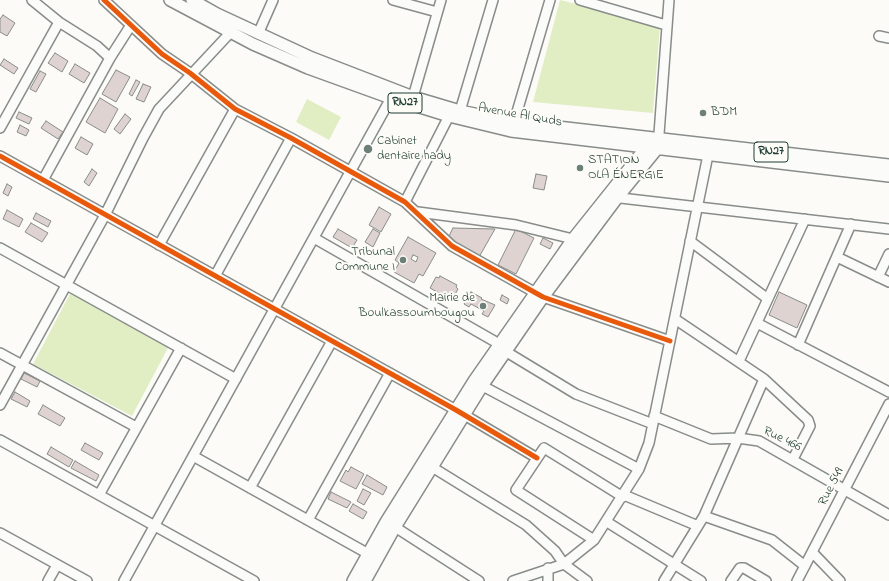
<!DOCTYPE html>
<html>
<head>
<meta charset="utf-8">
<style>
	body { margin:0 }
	canvas { display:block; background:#fcfbf8 }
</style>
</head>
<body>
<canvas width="889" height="581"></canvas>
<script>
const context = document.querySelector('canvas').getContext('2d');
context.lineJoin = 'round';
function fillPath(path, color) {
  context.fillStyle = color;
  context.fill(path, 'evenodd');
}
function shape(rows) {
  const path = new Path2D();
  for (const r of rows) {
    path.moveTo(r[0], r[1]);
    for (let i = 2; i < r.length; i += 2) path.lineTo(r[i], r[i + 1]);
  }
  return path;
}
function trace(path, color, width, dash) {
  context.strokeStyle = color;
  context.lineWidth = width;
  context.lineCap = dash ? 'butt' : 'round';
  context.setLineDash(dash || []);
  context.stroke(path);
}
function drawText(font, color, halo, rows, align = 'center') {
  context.font = font + ' "Indie Flower",sans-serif';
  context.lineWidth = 4;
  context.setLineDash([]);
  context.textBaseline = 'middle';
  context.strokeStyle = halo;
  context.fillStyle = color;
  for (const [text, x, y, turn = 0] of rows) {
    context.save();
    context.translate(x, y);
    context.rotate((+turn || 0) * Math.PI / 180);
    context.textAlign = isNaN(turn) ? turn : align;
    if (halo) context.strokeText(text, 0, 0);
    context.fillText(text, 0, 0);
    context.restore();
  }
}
fillPath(shape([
	[560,0,660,25,653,113,533,102],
	[307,99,341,117,329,140,296,122],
	[71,292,170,344,132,416,33,364]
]), '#e1eec4');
const building = shape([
	[3,15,15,23,7,36,0,32,0,19,3,15],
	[55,53,68,61,62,72,48,63,55,53],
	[4,59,18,68,14,74,0,65,4,59],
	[75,64,90,73,84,83,69,74,75,64],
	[116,70,130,77,116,102,102,94,116,70],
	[40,71,46,74,36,92,30,89,40,71],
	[136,80,140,82,132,96,129,94,136,80],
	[143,84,151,87,144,102,136,99,143,84],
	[100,98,118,109,105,133,86,122,100,98],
	[19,112,32,118,29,124,16,118,19,112],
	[125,114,131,119,120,134,114,129,125,114],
	[46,121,63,132,58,139,41,128,46,121],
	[20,125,29,130,26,136,17,132,20,125],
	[81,137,93,144,87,155,75,148,81,137],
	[92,169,97,173,89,186,84,182,92,169],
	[536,174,547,176,544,190,533,188,536,174],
	[7,184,12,187,8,196,3,193,7,184],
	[379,207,391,214,381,232,369,225,379,207],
	[7,210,23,219,19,227,3,219,7,210],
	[36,213,51,221,48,227,33,219,36,213],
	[31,223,48,233,42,242,25,232,31,223],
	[453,228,495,229,479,257,447,240,453,228],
	[338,229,357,240,352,248,333,237,338,229],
	[373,229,380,233,373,247,365,242,373,229],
	[516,229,534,238,516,274,498,265,516,229],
	[408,237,436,253,423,276,419,274,414,283,394,272,399,263,395,260,408,237],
	[413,255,418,257,416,262,411,259,413,255],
	[543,238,553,243,550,249,540,244,543,238],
	[440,276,457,285,456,287,458,289,452,300,430,288,436,277,439,278,440,276],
	[471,292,482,298,481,299,495,305,488,317,482,314,484,311,471,304,469,307,464,304,471,292],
	[779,292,807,305,797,328,769,315,779,292],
	[502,295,509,299,507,304,500,300,502,295],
	[24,373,40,381,37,387,21,379,24,373],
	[15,392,30,401,27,407,11,399,15,392],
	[43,405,65,418,60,426,38,414,43,405],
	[85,443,103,453,99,460,81,450,85,443],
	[51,447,73,460,69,467,47,454,51,447],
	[75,461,99,475,96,481,71,468,75,461],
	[351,467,364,474,356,489,340,481,346,470,348,472,351,467],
	[367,475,387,487,383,495,362,484,367,475],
	[363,489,371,493,364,505,357,501,363,489],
	[331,492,351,502,347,508,328,499,331,492],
	[353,504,367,512,363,519,349,511,353,504]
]);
fillPath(building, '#ded3d0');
trace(building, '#888d8a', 1);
const minor = shape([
	[32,0,59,22,97,46,110,58],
	[104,0,162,54,190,73,235,109,291,138,405,202,452,246,543,297,670,341],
	[393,0,437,12],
	[580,0,666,25],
	[258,34,273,0],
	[879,36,889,38],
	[413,97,441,0],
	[460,111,493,0],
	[514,122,550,0],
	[0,128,59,22],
	[659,134,669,0],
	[0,156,456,410,537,458],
	[43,180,110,58,131,25],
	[612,197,889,229],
	[405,202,449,116],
	[418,212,516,225,573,239],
	[314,238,494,341],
	[690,241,768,299],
	[159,245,235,109],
	[0,248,236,379],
	[837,257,889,282],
	[215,276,291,138],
	[878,277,889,254],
	[675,319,764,379,808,420,810,426,793,459],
	[757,323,889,392],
	[798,345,851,224],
	[500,348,576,394,653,424],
	[0,353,136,427],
	[739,361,805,219],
	[477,383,639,469],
	[0,405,105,215,143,138,159,109,230,33],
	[654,416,711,439,738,438,759,441,889,515],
	[0,440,254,581],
	[193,456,374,557],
	[432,467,526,525,555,551,564,564,587,581],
	[250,488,332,341],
	[99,495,181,348],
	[624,495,698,526],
	[704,516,772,540,805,566],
	[308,520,390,373],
	[607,522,701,581],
	[395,527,479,581],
	[0,533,87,581],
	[594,540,516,490,544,448,623,497],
	[813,553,840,581],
	[48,581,57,565],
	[124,581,391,98],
	[513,581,564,564,594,540,639,469,649,443,708,155],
	[548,581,548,568],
	[664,581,704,516,764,379],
	[731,581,740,568,744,568,766,581],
	[797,581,889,404]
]);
const major = shape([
	[170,0,253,44,308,68,391,98,449,116,511,131,889,176],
	[192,0,217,14,312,58,413,97,460,111,514,122,889,165],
	[353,581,386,522,474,381,573,239,648,145],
	[365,581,395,527,482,386,543,297,617,198,656,150,658,144]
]);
trace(minor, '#888d8a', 12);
trace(major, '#888d8a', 14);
trace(minor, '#fbfbf9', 9);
trace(major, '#fbfbf9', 11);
trace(shape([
	[104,0,162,54,190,73,235,109,291,138,405,202,452,246,543,297,670,341],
	[0,156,456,410,537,458]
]), '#e8590c', 5);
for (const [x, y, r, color] of [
	[703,113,4,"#6c8079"],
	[368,149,5,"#6c8079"],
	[580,168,4,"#6c8079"],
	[403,260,4,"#6c8079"],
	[483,306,4,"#6c8079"]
]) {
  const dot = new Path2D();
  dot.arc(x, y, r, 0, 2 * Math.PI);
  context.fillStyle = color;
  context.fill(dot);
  trace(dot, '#fdfcf7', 1.5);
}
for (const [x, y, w] of [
	[405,103,34],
	[771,152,34]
]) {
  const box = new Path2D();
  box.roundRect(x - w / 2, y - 10, w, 20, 3);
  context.fillStyle = '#fdfcf7';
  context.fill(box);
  trace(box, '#1f3d34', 1);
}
drawText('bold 12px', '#1f3d34', null, [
	["RN27",405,103],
	["RN27",771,152]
]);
drawText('13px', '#1f3d34', '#fdfcf7', [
	["BDM",711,113],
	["Cabinet",377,142],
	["dentaire hady",377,157],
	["STATION",588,161],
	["OLA ÉNERGIE",588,176],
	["Tribunal",395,253,"right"],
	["Commune I",395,268,"right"],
	["Mairie de",475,299,"right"],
	["Boulkassoumbougou",475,314,"right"]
], 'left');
drawText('13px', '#1f3d34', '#fdfcf7', [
	["Avenue Al Quds",520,116,10],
	["Rue 466",782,440,26],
	["Rue 549",832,487,-63]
]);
</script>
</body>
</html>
